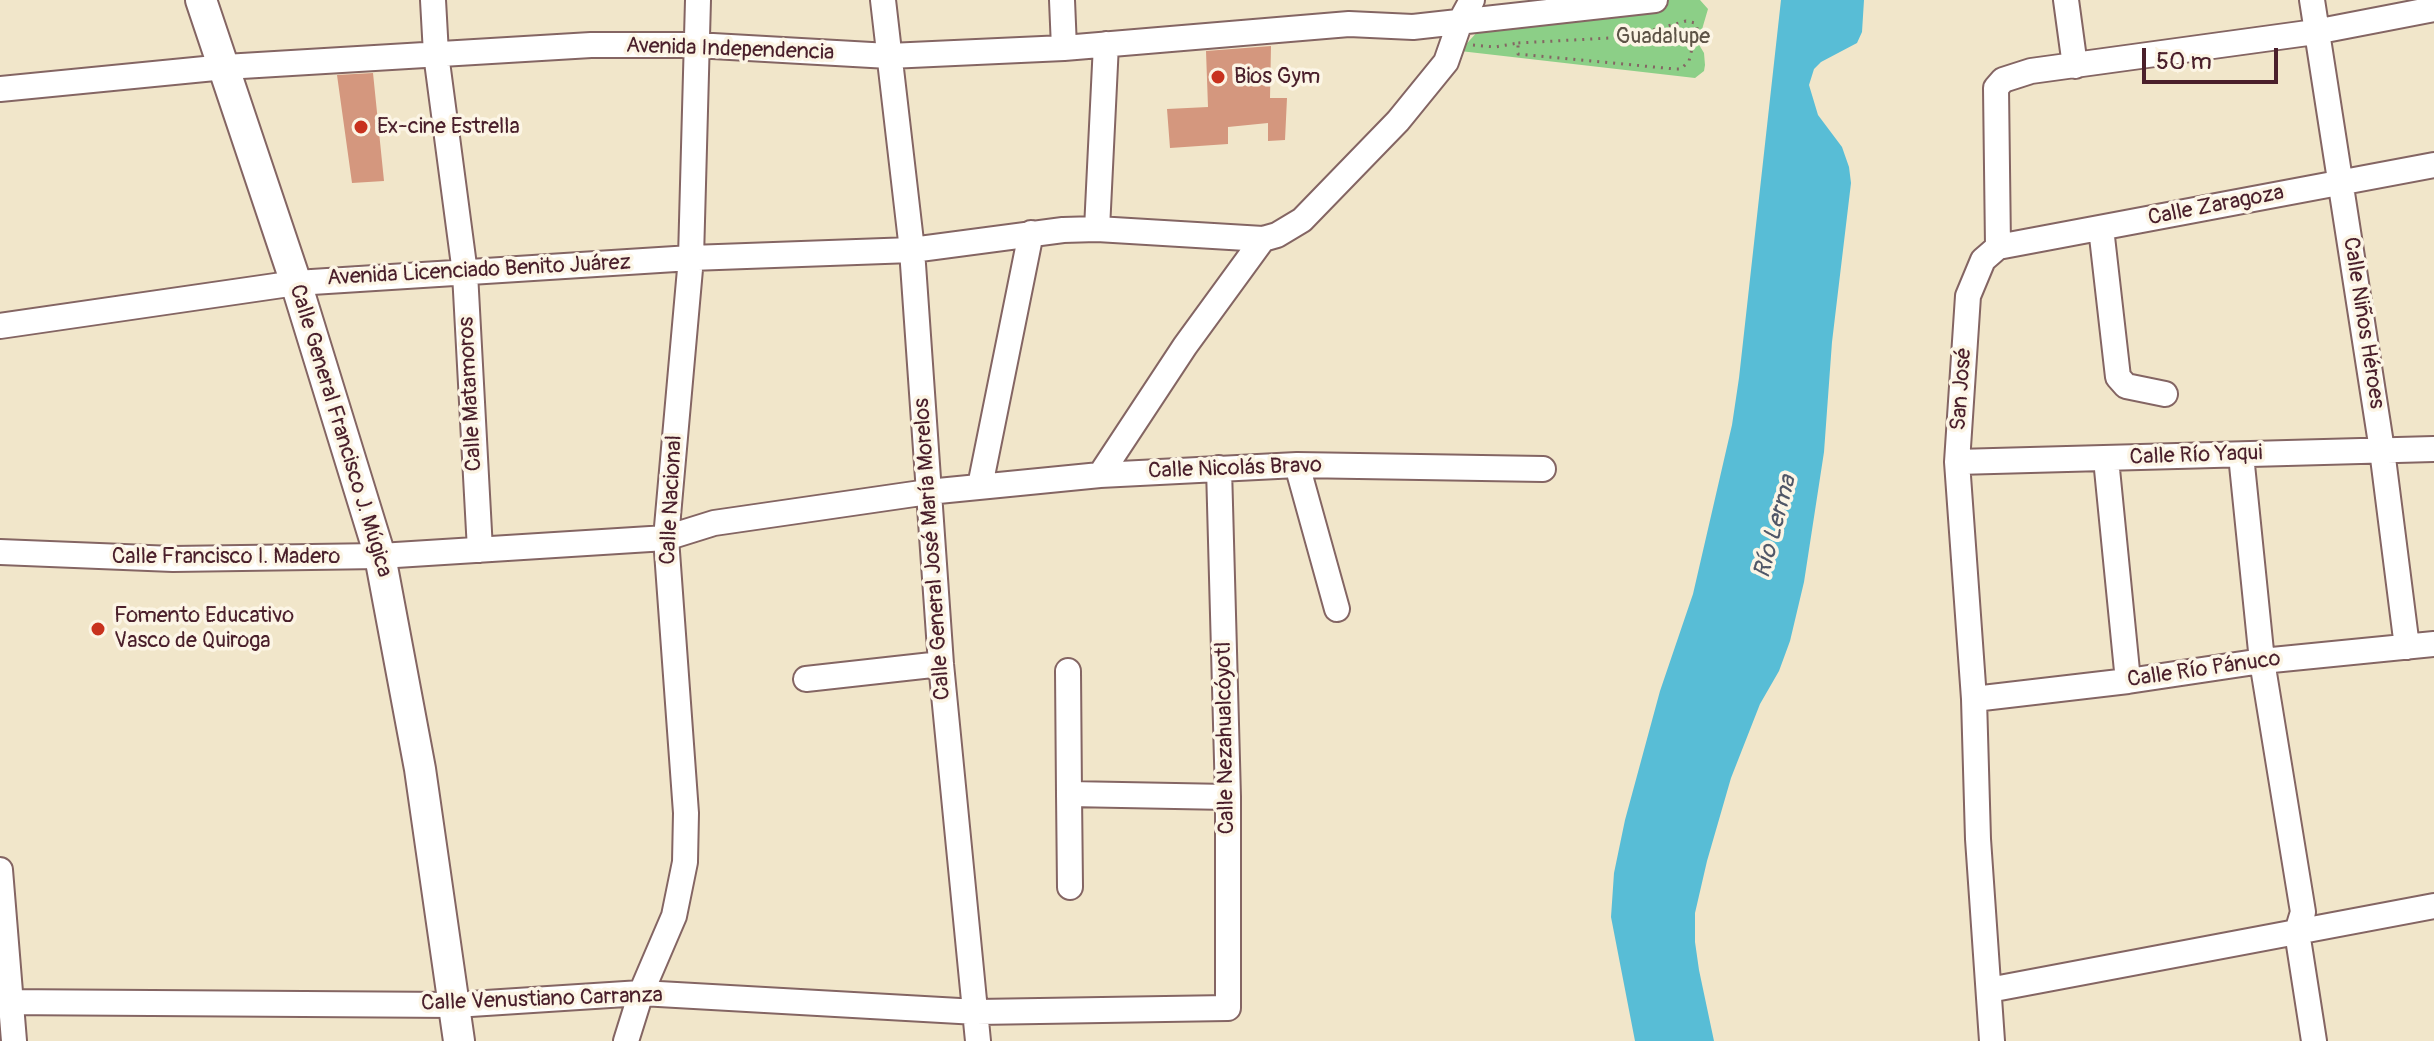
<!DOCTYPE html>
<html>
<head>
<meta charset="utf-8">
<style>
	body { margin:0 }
	#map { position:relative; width:2434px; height:1041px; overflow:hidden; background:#f1e6ca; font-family:Pangolin,sans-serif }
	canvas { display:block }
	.scale { position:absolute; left:2142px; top:48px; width:136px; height:36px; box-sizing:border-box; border:4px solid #4a1f2b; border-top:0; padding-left:10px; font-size:24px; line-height:28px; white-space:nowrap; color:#4a1f2b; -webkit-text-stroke:6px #fcf5e5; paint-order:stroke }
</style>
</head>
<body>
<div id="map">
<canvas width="2434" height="1041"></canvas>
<div class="scale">50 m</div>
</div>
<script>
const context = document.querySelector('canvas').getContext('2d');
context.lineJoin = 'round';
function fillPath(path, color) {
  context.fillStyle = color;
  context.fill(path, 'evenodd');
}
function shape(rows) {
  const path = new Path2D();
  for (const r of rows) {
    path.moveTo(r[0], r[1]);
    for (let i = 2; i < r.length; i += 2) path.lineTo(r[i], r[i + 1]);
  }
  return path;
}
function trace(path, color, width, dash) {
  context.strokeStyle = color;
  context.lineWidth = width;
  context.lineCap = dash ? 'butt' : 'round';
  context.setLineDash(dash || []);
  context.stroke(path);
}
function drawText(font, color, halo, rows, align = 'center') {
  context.font = font + ' Pangolin,sans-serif';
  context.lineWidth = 7;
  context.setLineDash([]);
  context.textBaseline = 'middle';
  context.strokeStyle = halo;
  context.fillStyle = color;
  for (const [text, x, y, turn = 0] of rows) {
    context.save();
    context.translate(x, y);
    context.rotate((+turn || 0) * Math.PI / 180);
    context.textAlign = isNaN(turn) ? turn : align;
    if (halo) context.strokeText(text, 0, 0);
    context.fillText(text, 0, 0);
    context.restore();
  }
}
fillPath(shape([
	[1668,0,1700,0,1708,9,1698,43,1704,53,1705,65,1704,71,1695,78,1460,51,1479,30]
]), '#8ccf87');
fillPath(shape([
	[1781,0,1864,0,1862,32,1857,43,1821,62,1814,69,1809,85,1818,115,1842,147,1849,167,1851,183,1832,342,1824,452,1804,582,1790,641,1779,671,1760,704,1731,778,1707,861,1695,913,1695,942,1699,970,1714,1041,1635,1041,1611,917,1614,873,1625,820,1660,691,1693,594,1732,425,1739,378]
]), '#58bdd6');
fillPath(shape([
	[1271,46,1270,98,1287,98,1285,140,1268,141,1268,123,1228,127,1228,144,1170,148,1167,109,1208,107,1206,51],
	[373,73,384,181,352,183,337,75]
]), '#d4977e');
const minor = shape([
	[433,0,436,54,465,273,480,550],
	[883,0,912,250,941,664,978,1041],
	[1062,0,1064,48],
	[2066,0,2075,66],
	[2312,0,2382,450,2407,647],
	[0,89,225,67,591,45,695,45,889,56,1064,48,1349,24,1413,27,1655,0],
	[2101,228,2118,377,2126,386,2165,394],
	[1097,229,1106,44],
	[1998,247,2434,165],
	[0,326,296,283,691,258,912,250,1063,230,1097,229,1263,239],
	[2241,455,2262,661,2303,912,2297,932,2314,1041],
	[2106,459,2128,681],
	[1957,462,2434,449],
	[1297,465,1337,609],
	[1100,475,1185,346,1263,239,1277,235,1302,220,1398,121,1446,62,1460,22,1472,0],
	[980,486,1031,233],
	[0,552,173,559,380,556,666,538,714,523,928,492,1100,475,1297,465,1543,469],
	[1068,671,1069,794,1228,797],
	[806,679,941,664],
	[1974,699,2128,681,2262,661,2434,644],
	[1069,794,1070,887],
	[0,870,14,1041],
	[1989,990,2434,906],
	[0,1002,455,1005,641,993,977,1012,1228,1008,1228,797,1219,468],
	[626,1041,641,993,674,916,685,862,686,813,666,538,691,258,698,0],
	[1992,1041,1978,839,1974,699,1957,462,1968,296,1983,260,1998,247,1996,88,2003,80,2031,71,2315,32,2434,9]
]);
const major = shape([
	[201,0,296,283,380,556,420,769,459,1041]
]);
trace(minor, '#846563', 28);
trace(major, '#846563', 34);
trace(shape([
	[1473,45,1495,47,1518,43,1518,54,1675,69,1681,69,1689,61,1697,28,1695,23,1686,21,1628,37,1518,43]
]), '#846563', 3, [2, 6]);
trace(minor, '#fff', 24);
trace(major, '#fff', 30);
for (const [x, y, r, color] of [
	[1218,77,8,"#c8321e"],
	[361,127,8,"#c8321e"],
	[98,629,8,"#c8321e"]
]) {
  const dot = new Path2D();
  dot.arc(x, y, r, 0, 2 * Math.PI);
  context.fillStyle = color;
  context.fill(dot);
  trace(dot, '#fcf5e5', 3);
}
drawText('22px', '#5e5447', '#fcf5e5', [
	["Guadalupe",1663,37]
]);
drawText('22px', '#4a1f2b', '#fcf5e5', [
	["Avenida Independencia",730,50,2],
	["Calle Zaragoza",2216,206,-11],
	["Avenida Licenciado Benito Juárez",479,271,-3],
	["Calle Niños Héroes",2363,323,81],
	["San José",1962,389,-86],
	["Calle Matamoros",471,394,-93],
	["Calle General Francisco J. Múgica",340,431,73],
	["Calle Río Yaqui",2196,456,-2],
	["Calle Nicolás Bravo",1235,469,-2],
	["Calle Nacional",672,500,-87],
	["Calle General José María Morelos",933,549,-94],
	["Calle Francisco I. Madero",226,557],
	["Calle Río Pánuco",2204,670,-8],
	["Calle Nezahualcóyotl",1226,738,-91],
	["Calle Venustiano Carranza",542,1000,-2]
]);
drawText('22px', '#4a1f2b', '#fcf5e5', [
	["Bios Gym",1234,77],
	["Ex-cine Estrella",377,127],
	["Fomento Educativo",114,616],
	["Vasco de Quiroga",114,641]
], 'left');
drawText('italic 24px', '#4f5667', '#fcf5e5', [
	["Río Lerma",1776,527,-75]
]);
</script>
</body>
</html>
